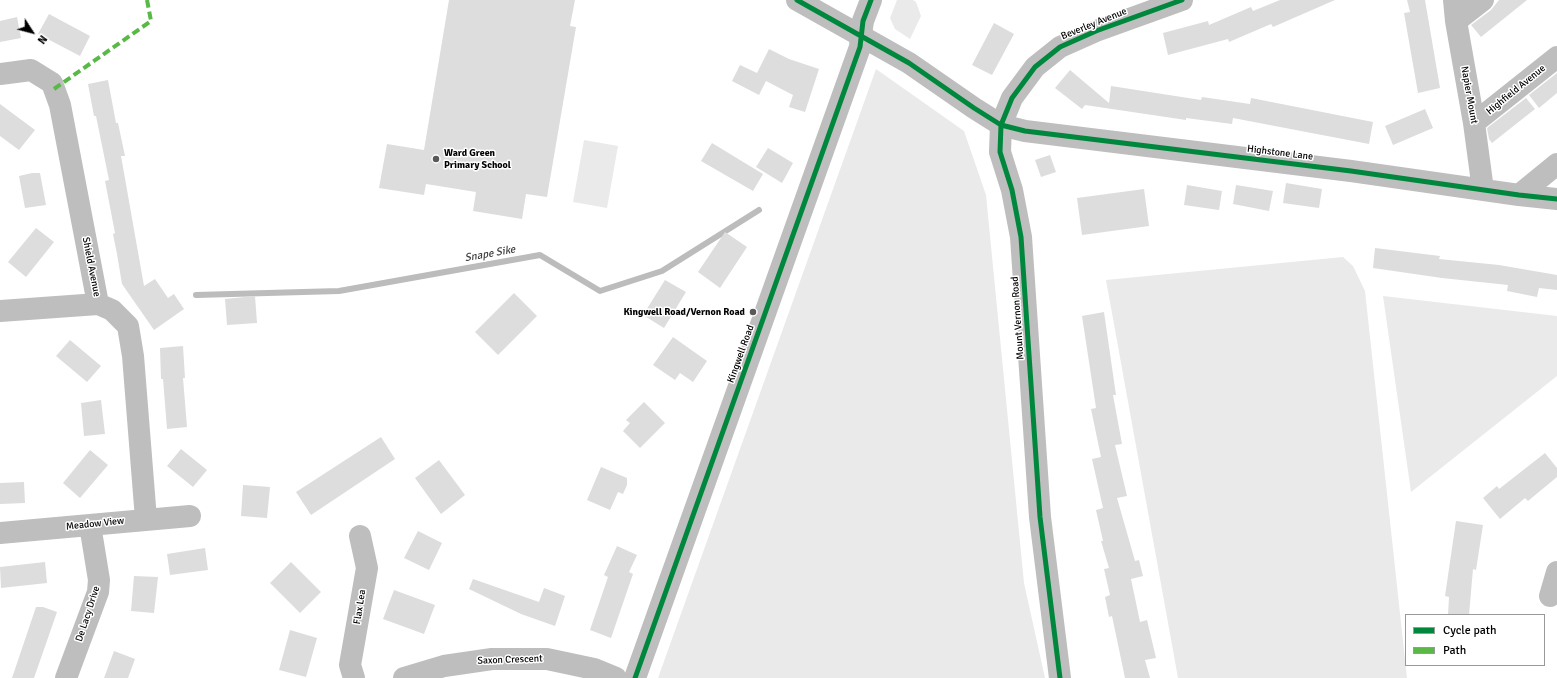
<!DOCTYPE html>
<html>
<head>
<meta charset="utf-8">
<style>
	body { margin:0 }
	#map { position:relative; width:1557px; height:678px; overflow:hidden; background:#fff; font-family:Signika,sans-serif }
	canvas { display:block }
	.legend { position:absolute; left:1405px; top:614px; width:140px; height:52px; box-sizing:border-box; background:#fff; border:1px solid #999; margin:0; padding:5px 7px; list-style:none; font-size:12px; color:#000 }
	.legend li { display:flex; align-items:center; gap:8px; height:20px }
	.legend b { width:20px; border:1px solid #999 }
	.north { position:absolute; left:12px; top:12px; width:40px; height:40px; -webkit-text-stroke:3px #fff; paint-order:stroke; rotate:126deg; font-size:11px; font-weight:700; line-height:16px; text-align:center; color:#000 }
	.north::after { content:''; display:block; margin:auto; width:14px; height:18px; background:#000; clip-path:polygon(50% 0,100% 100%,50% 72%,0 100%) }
</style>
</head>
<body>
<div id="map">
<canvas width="1557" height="678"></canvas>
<ul class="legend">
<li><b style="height:5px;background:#00873e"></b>Cycle path</li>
<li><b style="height:5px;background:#58b947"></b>Path</li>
</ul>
<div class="north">N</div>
</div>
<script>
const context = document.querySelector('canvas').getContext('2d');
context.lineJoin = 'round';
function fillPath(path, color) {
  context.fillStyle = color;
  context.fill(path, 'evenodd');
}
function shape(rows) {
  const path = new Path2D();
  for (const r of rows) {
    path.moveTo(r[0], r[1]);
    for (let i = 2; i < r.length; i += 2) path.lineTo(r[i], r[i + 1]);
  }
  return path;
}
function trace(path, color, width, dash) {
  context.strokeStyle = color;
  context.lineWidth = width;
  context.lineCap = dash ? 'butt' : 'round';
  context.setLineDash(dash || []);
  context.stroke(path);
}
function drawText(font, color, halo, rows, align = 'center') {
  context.font = font + ' Signika,sans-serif';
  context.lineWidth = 3;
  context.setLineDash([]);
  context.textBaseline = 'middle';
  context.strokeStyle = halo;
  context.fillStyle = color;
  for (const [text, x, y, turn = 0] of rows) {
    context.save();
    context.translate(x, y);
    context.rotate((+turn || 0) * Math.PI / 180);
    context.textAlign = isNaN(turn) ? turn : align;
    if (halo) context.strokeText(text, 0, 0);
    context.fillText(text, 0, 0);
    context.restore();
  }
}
fillPath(shape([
	[897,0,913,0,916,2,921,16,910,39,895,29,890,18],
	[876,69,964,131,986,195,1024,583,1045,678,658,678],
	[584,140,618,146,607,208,573,202],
	[1343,257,1353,266,1365,291,1407,678,1178,678,1106,280],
	[1383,296,1557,316,1557,376,1411,492]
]), '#eaeaea');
trace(shape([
	[196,295,339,291,540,255,600,291,662,271,759,210]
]), '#bcbcbc', 6);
fillPath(shape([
	[449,0,575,0,570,26,576,27,547,197,526,194,522,219,473,211,476,192,426,184,424,195,379,188,387,144,424,150],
	[1280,0,1335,0,1273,27,1271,24,1229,42,1228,39,1168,55,1163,33,1208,21,1209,25,1251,7,1253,11],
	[1407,0,1425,0,1440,88,1418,93,1404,13,1410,12],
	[1499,0,1527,0,1481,37,1471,25,1491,10],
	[49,14,90,36,80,56,38,34],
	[17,17,21,38,0,42,0,21],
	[994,23,1014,34,992,75,972,65],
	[769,49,789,59,819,69,805,112,789,107,793,95,766,81,759,95,732,81,740,65,757,73],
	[1070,70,1109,103,1111,86,1201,100,1202,97,1250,104,1251,98,1373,122,1369,144,1233,118,1232,124,1186,118,1186,120,1085,105,1082,109,1055,88],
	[1557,73,1557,93,1539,108,1529,95],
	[108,80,116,123,118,123,125,156,121,156,144,286,155,279,168,298,174,294,184,309,154,330,122,284,117,254,113,234,115,233,105,181,109,180,96,116,94,116,88,84],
	[1526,98,1535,109,1492,143,1489,139,1487,128],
	[0,104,35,130,19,150,0,136],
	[1425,109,1433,128,1393,145,1385,126],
	[712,143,763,174,753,191,701,161],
	[768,148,793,163,782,183,756,167],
	[1050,155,1056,172,1041,177,1035,160],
	[32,173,40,173,46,205,25,208,19,176],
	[1286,183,1322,189,1319,208,1283,203],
	[1187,185,1222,191,1219,210,1184,205],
	[1236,185,1273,191,1269,211,1233,204],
	[1144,189,1149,226,1082,235,1077,198],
	[36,228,54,242,26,277,8,262],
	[725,232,747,247,720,288,698,272],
	[1375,248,1440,256,1439,259,1499,265,1557,275,1557,290,1539,288,1537,297,1507,291,1508,285,1442,278,1373,268],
	[665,280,686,292,664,328,643,315],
	[514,293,537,316,498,355,475,332],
	[255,296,257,323,227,325,225,299],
	[1104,312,1116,395,1113,395,1122,444,1115,445,1127,496,1117,498,1135,561,1139,560,1143,576,1131,579,1140,622,1147,620,1156,658,1145,660,1150,678,1125,678,1112,616,1109,617,1105,597,1110,595,1104,569,1109,568,1101,541,1103,541,1096,510,1103,508,1092,459,1101,457,1091,409,1096,408,1082,316],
	[673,337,707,361,693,382,680,373,675,380,653,365],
	[70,340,101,366,87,382,56,356],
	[183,346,185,378,183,378,187,427,167,429,163,379,161,379,160,348],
	[101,400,105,434,84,436,81,403],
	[644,402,665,423,640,448,623,431,630,423,626,420],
	[381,437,395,459,311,515,296,492],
	[181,449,207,470,193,487,167,466],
	[90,450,108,465,80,498,63,483],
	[1545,453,1557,468,1557,477,1528,501,1525,498,1500,519,1483,498,1497,486,1499,489],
	[439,460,465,495,441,514,415,478],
	[601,467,627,478,627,485,623,494,618,492,610,510,587,500],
	[24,482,25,503,0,504,0,483],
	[243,485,270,487,267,518,241,516],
	[1456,521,1483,525,1476,570,1473,569,1469,615,1448,615,1449,597,1445,596],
	[418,531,442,543,429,570,404,558],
	[617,546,637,555,629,572,633,574,611,638,590,630,608,577,604,575],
	[205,548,208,570,170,575,167,554],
	[45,562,47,583,1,588,0,567],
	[291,562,321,592,300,613,270,583],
	[134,576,158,577,154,613,131,611],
	[473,579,539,602,544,588,565,596,555,626,521,614,469,589],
	[394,590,435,605,424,634,383,619],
	[36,607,43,607,57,612,34,678,12,678],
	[290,630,317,638,306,677,279,670],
	[114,651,135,659,128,678,104,678]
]), '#ddd');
trace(shape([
	[1182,0,1096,31,1060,47,1035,67,1012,98,1001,125,1025,131,1351,171,1519,195,1557,199],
	[1454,0,1456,21,1474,123,1483,190],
	[1456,21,1483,0],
	[861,35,863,21,871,0],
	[0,74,31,70,52,83,60,105,98,304],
	[1474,123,1557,57],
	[1519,195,1557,164],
	[0,311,98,304,112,310,128,326,133,356,146,519],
	[0,533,190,516],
	[1550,596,1557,572],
	[66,678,98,592,99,580,90,525],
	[354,678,350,665,367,568,360,536],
	[404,678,444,666,492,659,547,659,594,669,616,678]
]), '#bebebe', 22);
trace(shape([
	[797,0,909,63,974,108,1001,125,1000,152,1012,190,1021,237,1040,517,1060,678],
	[635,678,860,47,861,35]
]), '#bebebe', 22);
trace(shape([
	[54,89,151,21,147,0]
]), '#58b947', 4, [8, 4]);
trace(shape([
	[797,0,909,63,974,108,1001,125,1000,152,1012,190,1021,237,1040,517,1060,678],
	[1182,0,1096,31,1060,47,1035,67,1012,98,1001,125,1025,131,1351,171,1519,195,1557,199],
	[635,678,860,47,863,21,871,0]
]), '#00873e', 5);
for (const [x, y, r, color] of [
	[436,159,4,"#595959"],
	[753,312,4,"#595959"]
]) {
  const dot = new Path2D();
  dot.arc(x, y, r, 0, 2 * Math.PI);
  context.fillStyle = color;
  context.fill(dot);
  trace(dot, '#fff', 1.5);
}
drawText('10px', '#000', '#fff', [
	["Beverley Avenue",1094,24,-22],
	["Highfield Avenue",1516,90,-39],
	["Napier Mount",1469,95,80],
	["Highstone Lane",1280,153,7],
	["Shield Avenue",91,267,79],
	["Mount Vernon Road",1018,318,-94],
	["Kingwell Road",741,354,-70],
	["Meadow View",95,524,-6],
	["Flax Lea",360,607,-81],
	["De Lacy Drive",88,614,-72],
	["Saxon Crescent",510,660,-2]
]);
drawText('bold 10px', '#000', '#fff', [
	["Ward Green",444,153],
	["Primary School",444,165],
	["Kingwell Road/Vernon Road",745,312,"right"]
], 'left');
drawText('italic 11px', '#414141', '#fff', [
	["Snape Sike",490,254,-10]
]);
</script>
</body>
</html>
